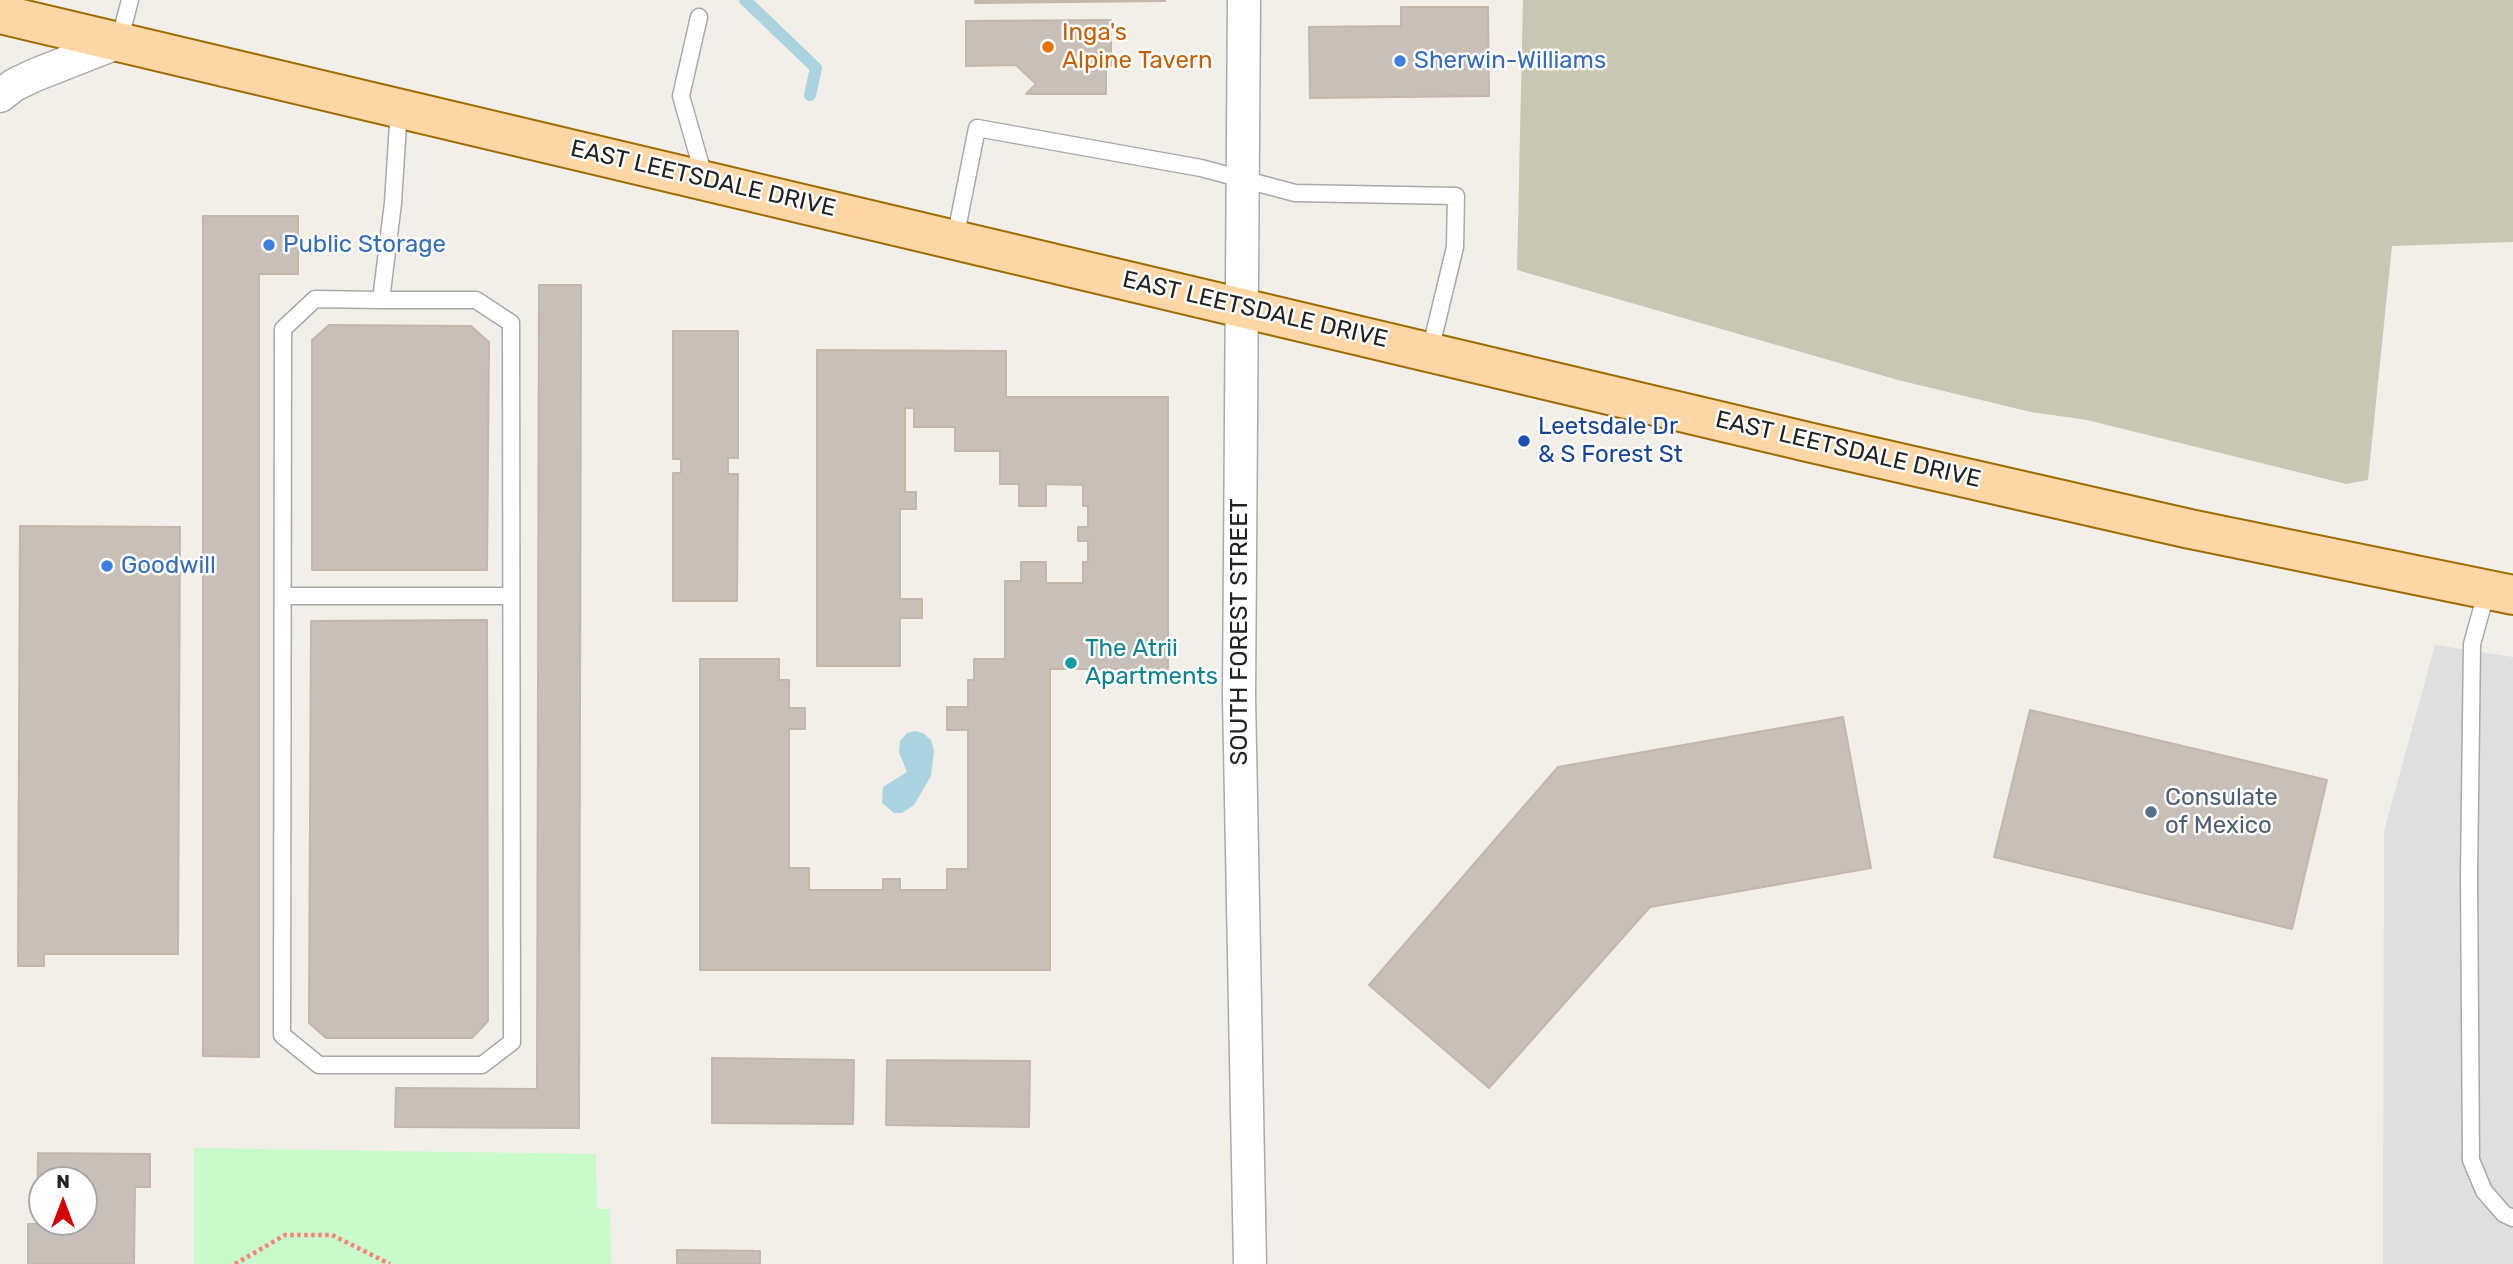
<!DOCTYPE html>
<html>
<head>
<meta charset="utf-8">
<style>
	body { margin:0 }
	#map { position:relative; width:2513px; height:1264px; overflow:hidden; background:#f2efe9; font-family:Rubik,sans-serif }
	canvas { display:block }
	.north { position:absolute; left:28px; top:1166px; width:70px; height:70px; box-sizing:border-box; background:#fff; border:2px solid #a7a7a7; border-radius:50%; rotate:0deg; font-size:19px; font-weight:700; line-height:28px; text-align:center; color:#222 }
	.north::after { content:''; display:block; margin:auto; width:24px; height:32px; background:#d40000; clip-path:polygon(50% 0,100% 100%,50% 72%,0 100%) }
</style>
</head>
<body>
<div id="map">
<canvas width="2513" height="1264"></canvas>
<div class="north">N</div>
</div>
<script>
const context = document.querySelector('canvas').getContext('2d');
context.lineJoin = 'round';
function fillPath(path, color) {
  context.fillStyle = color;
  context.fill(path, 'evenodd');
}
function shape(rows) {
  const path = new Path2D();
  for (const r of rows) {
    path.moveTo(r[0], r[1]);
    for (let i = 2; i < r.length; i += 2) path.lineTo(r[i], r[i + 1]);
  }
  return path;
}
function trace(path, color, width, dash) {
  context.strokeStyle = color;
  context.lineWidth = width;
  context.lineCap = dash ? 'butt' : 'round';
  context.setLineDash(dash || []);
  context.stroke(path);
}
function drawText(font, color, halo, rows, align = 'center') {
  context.font = font + ' Rubik,sans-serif';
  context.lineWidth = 5;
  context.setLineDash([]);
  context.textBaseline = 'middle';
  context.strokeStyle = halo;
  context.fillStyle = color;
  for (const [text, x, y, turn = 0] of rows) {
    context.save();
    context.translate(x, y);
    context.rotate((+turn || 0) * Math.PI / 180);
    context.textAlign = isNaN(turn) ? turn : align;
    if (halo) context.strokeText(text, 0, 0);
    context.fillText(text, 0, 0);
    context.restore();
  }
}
fillPath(shape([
	[2435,645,2513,657,2513,1264,2383,1264,2384,831]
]), '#e0dfdf');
fillPath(shape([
	[1523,0,2513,0,2513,242,2392,246,2368,480,2346,484,2087,420,2031,412,1898,380,1517,270]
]), '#c7c7b4');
fillPath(shape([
	[194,1148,596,1154,597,1209,610,1209,611,1264,194,1264]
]), '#c8facc');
fillPath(shape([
	[915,731,923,733,931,740,934,751,931,776,914,805,902,813,894,813,882,803,883,787,907,772,899,752,900,741,907,733]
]), '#aad3df');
trace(shape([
	[745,0,816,68,810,95]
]), '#aad3df', 12);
const building = shape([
	[975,0,1165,0,1165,1,975,3,975,0],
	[1401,7,1488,7,1489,96,1310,98,1309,27,1401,26,1401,7],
	[1111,20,1111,66,1106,66,1106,94,1026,94,1036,84,1016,65,966,66,966,21,1111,20],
	[203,216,298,216,298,274,259,274,259,1057,203,1056,203,216],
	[539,285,581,285,579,1128,395,1127,396,1088,537,1089,539,285],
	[329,325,471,326,489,342,487,570,312,570,312,340,329,325],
	[673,331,738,331,738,458,728,458,728,474,738,474,737,601,673,601,673,473,681,473,681,459,673,459,673,331],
	[817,350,1006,351,1006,397,1168,397,1168,669,1050,669,1050,970,700,970,700,659,779,659,779,680,789,680,789,708,805,708,805,729,789,729,789,868,809,868,809,890,883,890,883,879,900,879,900,890,947,890,947,869,968,869,968,730,947,730,947,707,968,707,968,680,974,680,974,659,1005,659,1005,581,1021,581,1021,562,1046,562,1046,583,1083,583,1083,562,1088,562,1088,541,1078,541,1078,527,1088,527,1088,506,1083,506,1083,485,1046,484,1046,506,1019,506,1019,484,1000,484,1000,451,955,451,955,427,914,427,914,408,905,408,905,492,916,492,916,509,900,509,900,599,922,599,922,618,900,618,900,666,817,666,817,350],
	[20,526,180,527,178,954,44,954,44,966,18,966,20,526],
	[487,620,488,1021,472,1038,326,1038,309,1023,311,621,487,620],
	[2030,710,2327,780,2292,929,1994,857,2030,710],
	[1843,717,1871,868,1650,907,1489,1088,1369,985,1558,767,1843,717],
	[712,1058,854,1060,853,1124,712,1123,712,1058],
	[887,1060,1030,1061,1029,1127,886,1125,887,1060],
	[38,1153,150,1154,150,1187,135,1187,134,1264,28,1264,28,1224,37,1224,38,1153],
	[42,1180,84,1180,84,1222,42,1222,42,1180],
	[677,1250,760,1251,760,1264,677,1264,677,1250]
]);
fillPath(building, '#c7bfb8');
trace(building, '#c4b6ab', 2);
const lane = shape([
	[699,17,681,96,705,180],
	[119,42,130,0],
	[955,239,977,128,1201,168,1295,193,1456,196,1455,247,1430,351],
	[381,300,476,300,511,323,512,1042,482,1065,319,1065,282,1035,283,329,315,299,381,300,393,203,399,108],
	[2487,590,2472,644,2469,875,2471,1160,2484,1191,2504,1214,2513,1218],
	[283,596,511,596]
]);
const street = shape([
	[1244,0,1239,696,1250,1264],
	[0,96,14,85,35,75,119,42]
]);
const primary = shape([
	[0,14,1812,443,2190,529,2513,595]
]);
trace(lane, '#a9a9a9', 19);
trace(street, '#a9a9a9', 35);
trace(primary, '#a06b00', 42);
trace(shape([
	[235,1264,285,1235,332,1235,390,1264]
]), '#fa8072', 4.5, [3.5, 3.5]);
trace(lane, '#fff', 16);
trace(street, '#fff', 32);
trace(primary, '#fcd6a4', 38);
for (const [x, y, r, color] of [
	[1048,47,7,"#e8710a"],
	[1400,61,7,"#3f7fe0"],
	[269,245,7,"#3f7fe0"],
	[1524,441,7,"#1a4fb4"],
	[107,566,7,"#3f7fe0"],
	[1071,663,7,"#0f9aa8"],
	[2151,812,7,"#5c6f8a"]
]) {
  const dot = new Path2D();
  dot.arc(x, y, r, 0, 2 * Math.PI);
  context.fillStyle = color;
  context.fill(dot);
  trace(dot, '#fff', 2.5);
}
drawText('24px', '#c56008', '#fff', [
	["Inga's",1062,33],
	["Alpine Tavern",1062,61]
], 'left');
drawText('24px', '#366cbe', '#fff', [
	["Sherwin-Williams",1414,61],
	["Public Storage",283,245],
	["Goodwill",121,566]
], 'left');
drawText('24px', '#222', '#fff', [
	["EAST LEETSDALE DRIVE",703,179,13],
	["EAST LEETSDALE DRIVE",1255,310,13],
	["EAST LEETSDALE DRIVE",1848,450,13],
	["SOUTH FOREST STREET",1240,632,-90]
]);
drawText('24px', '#164399', '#fff', [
	["Leetsdale Dr",1538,427],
	["& S Forest St",1538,455]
], 'left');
drawText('24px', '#0d838f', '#fff', [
	["The Atrii",1085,649],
	["Apartments",1085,677]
], 'left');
drawText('24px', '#4e5e75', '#fff', [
	["Consulate",2165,798],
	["of Mexico",2165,826]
], 'left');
</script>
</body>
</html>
